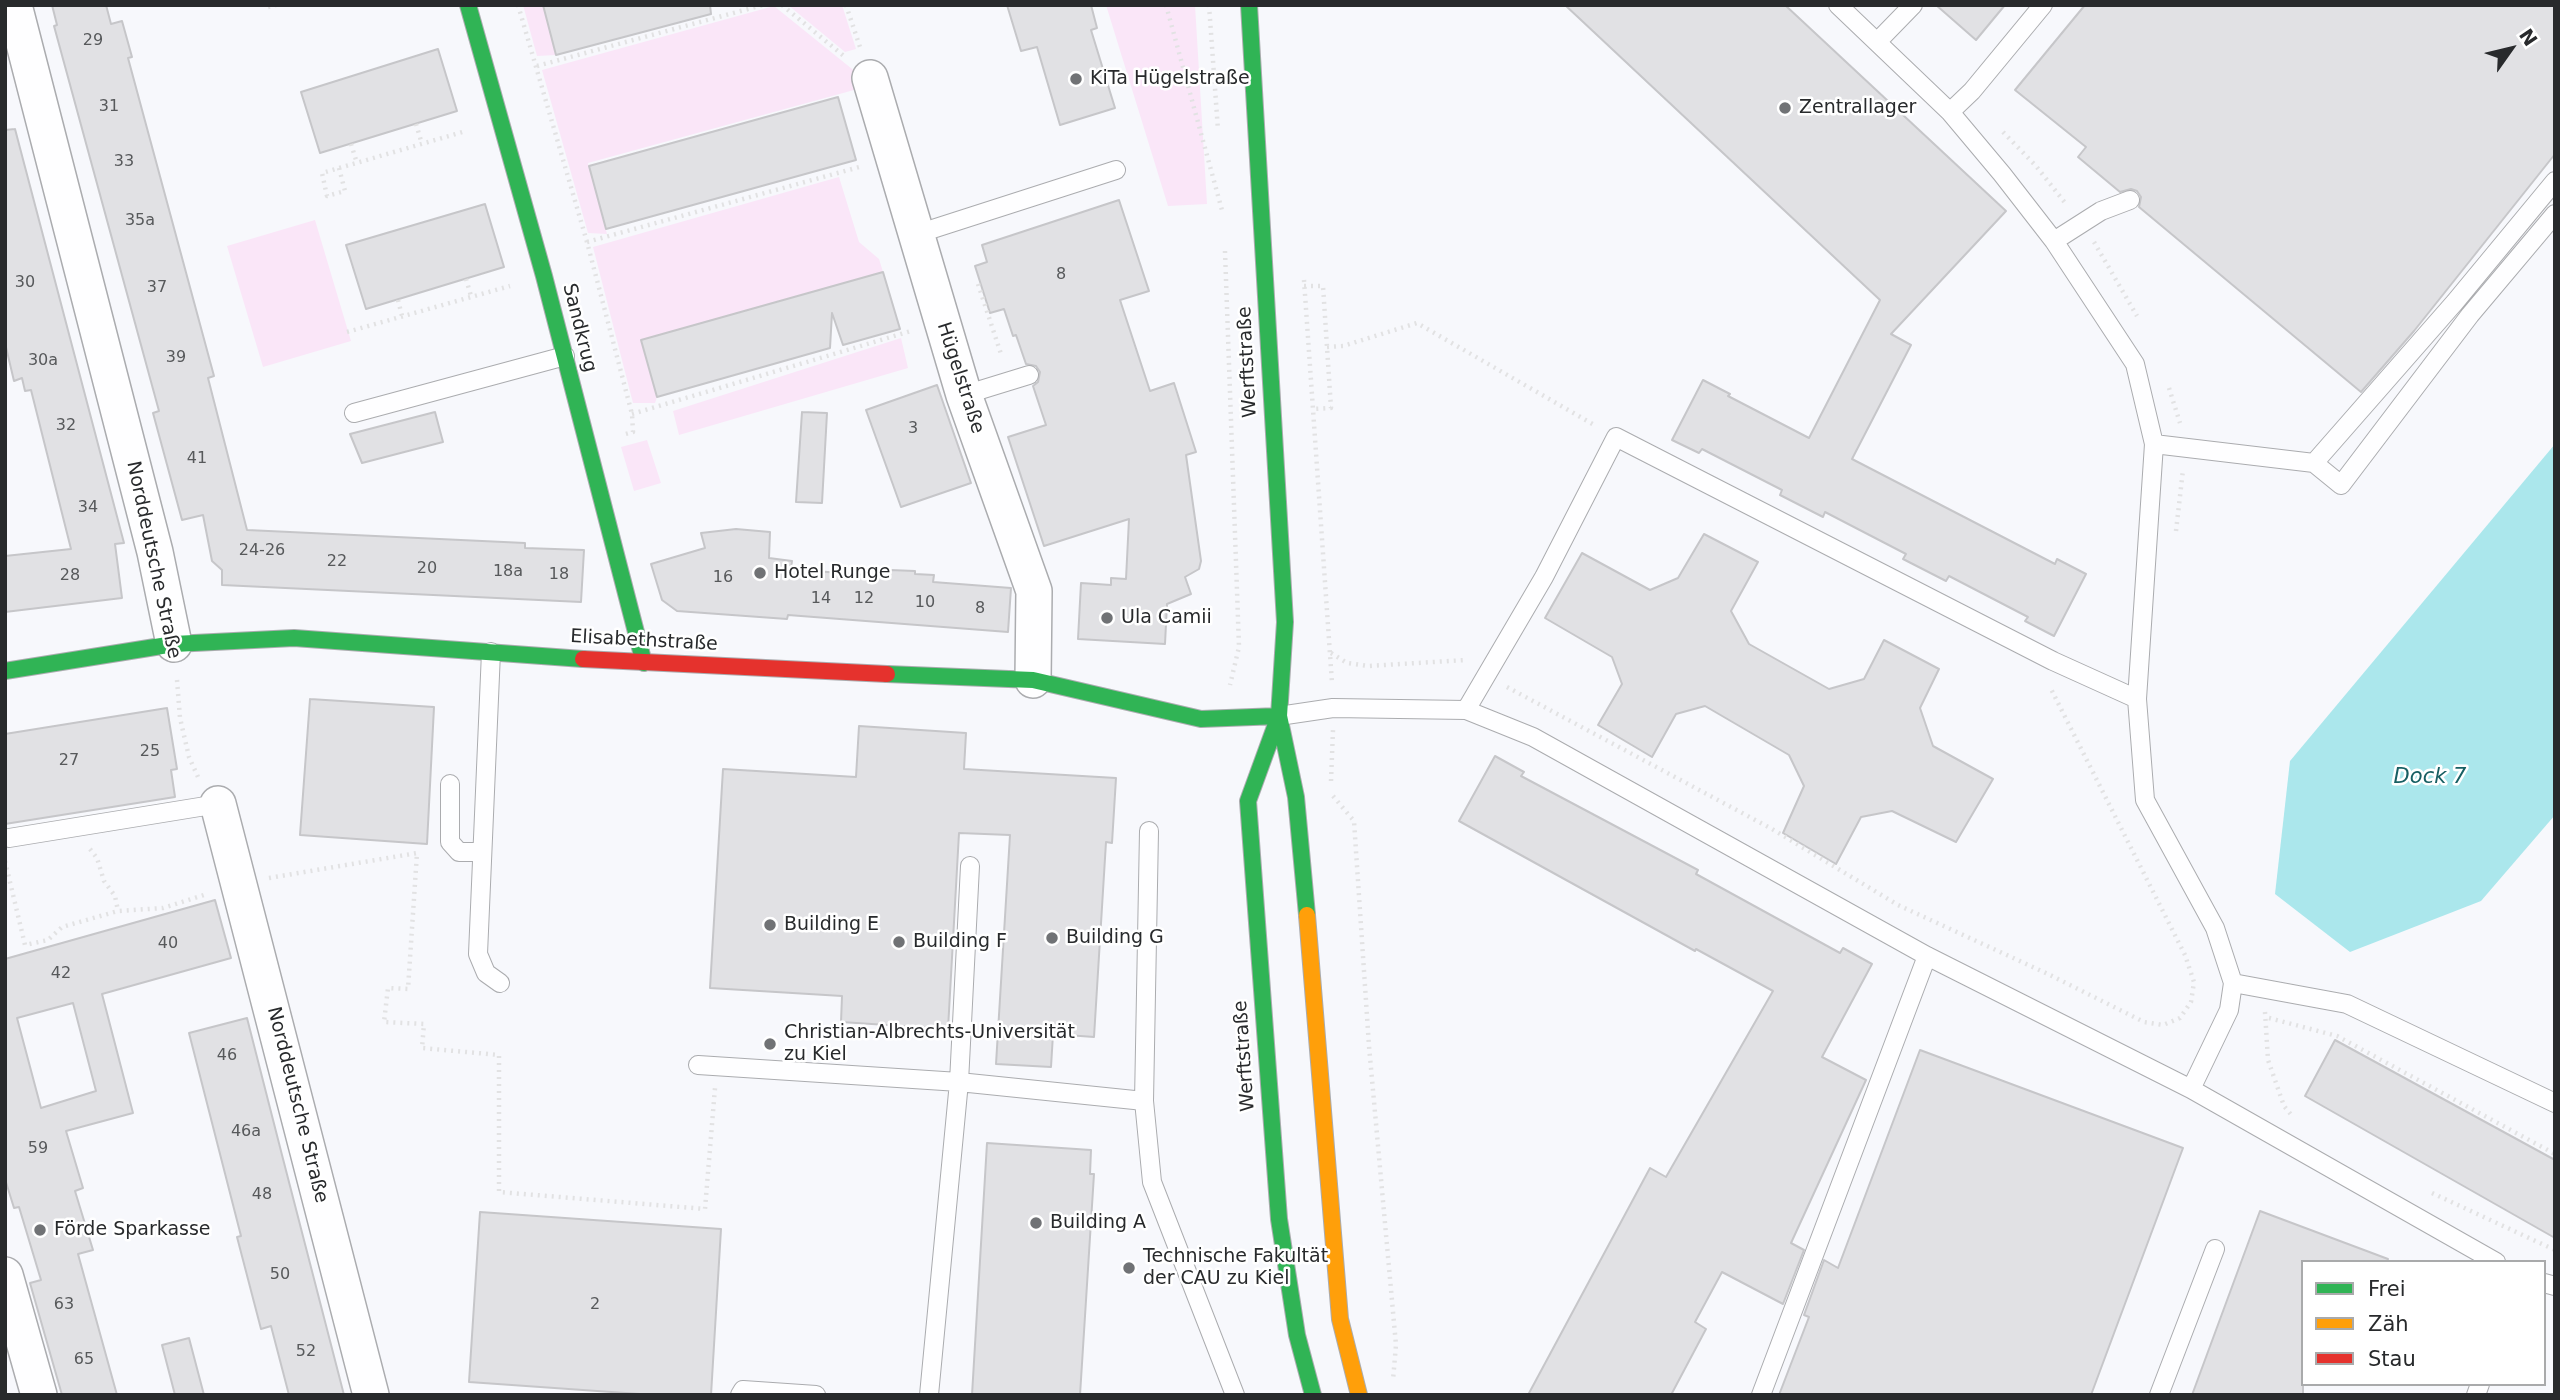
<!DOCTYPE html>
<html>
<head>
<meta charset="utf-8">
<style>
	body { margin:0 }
	#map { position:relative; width:2560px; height:1400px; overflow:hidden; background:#f7f8fc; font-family:"DejaVu Sans",sans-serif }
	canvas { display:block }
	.frame { position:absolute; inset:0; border:7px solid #282a2c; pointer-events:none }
	.legend { position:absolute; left:2301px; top:1260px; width:245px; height:126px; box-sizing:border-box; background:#fff; border:2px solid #a9aaab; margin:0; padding:9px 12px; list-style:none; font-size:21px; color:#282a2c }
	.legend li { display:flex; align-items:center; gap:14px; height:35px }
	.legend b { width:35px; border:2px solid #a9aaab }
	.north { position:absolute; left:2476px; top:14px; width:70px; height:70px; -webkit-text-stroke:5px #fff; paint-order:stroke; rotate:56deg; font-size:19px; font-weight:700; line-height:28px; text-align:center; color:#282a2c }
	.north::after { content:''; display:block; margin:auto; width:24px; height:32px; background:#282a2c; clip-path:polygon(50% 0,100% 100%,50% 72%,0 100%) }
</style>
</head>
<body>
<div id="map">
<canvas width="2560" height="1400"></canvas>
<div class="frame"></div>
<ul class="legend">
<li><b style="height:9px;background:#30b455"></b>Frei</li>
<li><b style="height:9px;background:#ff9f0a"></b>Zäh</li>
<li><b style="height:9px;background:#e5322d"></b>Stau</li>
</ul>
<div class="north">N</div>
</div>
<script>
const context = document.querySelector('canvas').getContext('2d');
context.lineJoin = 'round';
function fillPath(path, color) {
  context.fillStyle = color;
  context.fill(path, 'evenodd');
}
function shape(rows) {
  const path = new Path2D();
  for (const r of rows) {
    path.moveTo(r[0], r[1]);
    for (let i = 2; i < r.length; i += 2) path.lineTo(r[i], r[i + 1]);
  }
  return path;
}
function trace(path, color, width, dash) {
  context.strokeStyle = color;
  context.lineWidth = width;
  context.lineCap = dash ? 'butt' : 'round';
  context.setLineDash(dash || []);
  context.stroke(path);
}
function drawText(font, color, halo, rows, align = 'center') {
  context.font = font + ' "DejaVu Sans",sans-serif';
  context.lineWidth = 5;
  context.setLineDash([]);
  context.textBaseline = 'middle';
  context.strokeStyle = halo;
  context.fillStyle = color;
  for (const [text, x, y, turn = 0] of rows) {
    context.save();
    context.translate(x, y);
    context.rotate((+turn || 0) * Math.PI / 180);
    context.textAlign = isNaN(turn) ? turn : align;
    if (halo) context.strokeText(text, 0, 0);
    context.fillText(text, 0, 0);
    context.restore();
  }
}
fillPath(shape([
	[523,5,543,5,556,55,537,56],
	[788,5,842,5,856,49,845,52],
	[1106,5,1195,5,1207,204,1168,206],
	[774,6,862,77,865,87,588,163,607,234,588,233,542,70],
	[839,177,859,242,879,259,883,272,641,340,657,397,655,403,633,403,593,247],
	[315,220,351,341,263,367,227,246],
	[901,338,908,368,679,435,673,411],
	[647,440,661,483,634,491,621,447]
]), '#fae6f8');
fillPath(shape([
	[2555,444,2555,815,2481,901,2350,952,2275,894,2290,761]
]), '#abe7ec');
const building = shape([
	[52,5,106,5,111,24,122,21,132,57,128,58,214,376,208,378,247,530,525,543,525,548,584,550,581,602,222,585,222,570,212,561,203,515,182,520,153,413,159,411,54,26,57,25,52,5],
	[543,5,710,5,711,14,556,55,543,5],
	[1007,5,1091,5,1097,28,1091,30,1115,108,1060,125,1037,47,1021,51,1007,5],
	[1565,5,1785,5,2006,211,1891,334,1911,345,1852,459,2055,564,2057,559,2086,574,2054,636,2025,621,2028,617,1949,576,1946,581,1903,559,1906,554,1825,512,1823,517,1780,495,1782,490,1702,449,1699,453,1672,440,1703,380,1730,394,1728,396,1809,438,1880,300,1565,5],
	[1936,5,2005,5,1976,40,1936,5],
	[2085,5,2555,5,2555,154,2414,331,2361,392,2139,207,2141,197,2137,191,2131,189,2120,192,2078,157,2086,147,2015,90,2085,5],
	[438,49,457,111,320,153,301,92,438,49],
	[838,97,856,160,606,229,589,166,838,97],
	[15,129,124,543,115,544,122,598,5,612,5,556,71,549,31,390,25,391,22,378,14,381,5,343,5,130,15,129],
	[1119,200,1149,291,1120,300,1150,391,1174,383,1196,452,1186,455,1201,561,1199,569,1185,577,1191,594,1167,604,1165,644,1078,639,1081,583,1111,585,1111,578,1126,579,1129,519,1044,546,1008,437,1046,425,1033,386,1038,382,1040,372,1036,366,1026,364,1016,335,1013,336,1004,309,990,313,975,266,987,262,982,245,1119,200],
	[485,204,504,267,366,309,346,245,485,204],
	[883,272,900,329,843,345,832,313,830,348,657,397,641,340,883,272],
	[937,385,971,483,901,507,866,410,937,385],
	[435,412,443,442,362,463,350,434,435,412],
	[802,412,827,413,822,503,796,502,802,412],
	[736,529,770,532,769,558,792,561,791,569,889,577,890,570,915,571,915,574,934,575,933,582,1011,588,1008,632,788,615,787,619,677,611,662,600,651,564,705,548,701,533,736,529],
	[1704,534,1758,562,1731,611,1749,644,1829,689,1864,679,1884,640,1939,669,1920,708,1933,746,1993,779,1956,842,1892,811,1861,817,1836,864,1783,833,1804,786,1789,755,1705,706,1676,714,1652,757,1598,725,1622,684,1612,657,1545,618,1582,553,1650,590,1678,578,1704,534],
	[310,699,434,707,427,844,300,835,310,699],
	[167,708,177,769,171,770,175,797,5,824,5,734,167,708],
	[859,726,966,733,964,769,1116,778,1112,843,1106,842,1094,1037,1053,1034,1051,1067,996,1064,1010,835,959,833,948,1029,841,1022,842,996,710,988,723,769,856,777,859,726],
	[1495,756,1524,772,1521,776,1698,870,1696,874,1840,953,1843,948,1872,964,1822,1057,1866,1080,1791,1243,1804,1250,1783,1304,1722,1272,1695,1322,1706,1329,1671,1395,1528,1395,1650,1168,1666,1177,1773,991,1696,949,1695,951,1459,821,1495,756],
	[215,900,231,958,102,994,133,1113,66,1131,83,1188,75,1191,93,1250,78,1254,117,1395,62,1395,30,1283,41,1280,19,1207,14,1208,5,1179,5,959,215,900],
	[73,1003,96,1091,41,1108,17,1018,73,1003],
	[247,1018,282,1155,344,1395,289,1395,271,1326,261,1329,237,1237,241,1236,189,1033,247,1018],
	[2335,1040,2555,1160,2555,1238,2305,1096,2335,1040],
	[1920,1050,2183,1148,2091,1395,1779,1395,1809,1317,1804,1315,1824,1260,1838,1268,1920,1050],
	[987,1143,1091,1150,1090,1174,1094,1174,1080,1395,972,1395,987,1143],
	[2260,1211,2388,1259,2387,1262,2303,1262,2303,1395,2192,1395,2260,1211],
	[480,1212,721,1229,711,1395,654,1395,469,1382,480,1212],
	[189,1338,204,1395,175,1395,162,1345,189,1338]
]);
fillPath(building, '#e1e1e4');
trace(building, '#c6c6c9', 2);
const lane = shape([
	[1838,5,1950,112,2002,174,2054,241,2135,364,2154,444,2137,699,2145,800,2215,928,2233,983,2229,1010,2191,1089],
	[1877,42,1913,5],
	[1950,112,1972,91,2043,5],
	[917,234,1116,170],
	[2054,241,2101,211,2130,200],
	[964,395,1029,375],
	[354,413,565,356],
	[2154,444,2314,463,2455,302,2555,181],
	[2314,463,2341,485,2470,315,2555,214],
	[491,652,478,954,486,973,500,983],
	[1466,710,1544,577,1616,437,2053,661,2137,699],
	[1279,716,1333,708,1466,710,1533,737,1927,956,2191,1089,2496,1262],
	[450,784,450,842,459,852,482,852],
	[1149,831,1144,1101,1152,1182,1235,1395],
	[9,838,218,804],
	[2233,983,2347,1004,2555,1103],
	[698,1065,959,1082,1144,1101],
	[2544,1283,2555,1286],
	[740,1395,743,1390,816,1395],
	[929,1395,959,1082,970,866],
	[1761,1395,1927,956],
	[2159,1395,2215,1249],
	[2476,1395,2480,1384]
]);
const street = shape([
	[14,5,155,552,174,644],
	[870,78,964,395,1034,591,1033,680],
	[218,804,371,1395],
	[5,1275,39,1395]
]);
const fast = shape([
	[468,5,544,276,644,663],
	[1249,5,1285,622,1279,716,1296,797,1307,915],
	[5,671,174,644,294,638,583,659],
	[887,674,1033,680,1201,719,1279,716],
	[1279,716,1248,801,1279,1219,1297,1335,1313,1395]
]);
const slow = shape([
	[1307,915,1340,1319,1359,1395]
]);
const jam = shape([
	[583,659,887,674]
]);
trace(lane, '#abacaf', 20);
trace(street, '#abacaf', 38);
trace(fast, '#abacaf', 18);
trace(slow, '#abacaf', 18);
trace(jam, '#abacaf', 18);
trace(shape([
	[518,5,587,242,632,414,633,432,622,435],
	[782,5,845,57],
	[846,5,860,47],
	[1166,5,1223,214],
	[1209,5,1218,130],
	[268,7,276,5],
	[537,66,763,5],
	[416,124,422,144],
	[2003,132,2036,166,2066,204],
	[351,144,357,163],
	[339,168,345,191,327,196,322,173,466,131],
	[587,242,863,166],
	[2094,242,2137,316],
	[1225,251,1239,647,1230,685],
	[466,279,471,296],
	[1304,280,1332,683],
	[978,284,1002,357],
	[1304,286,1323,286,1331,408,1313,409],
	[398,300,402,316],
	[347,332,510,286],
	[1327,347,1343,346,1417,323,1596,426],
	[2169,388,2180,423],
	[632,414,911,331],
	[2176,531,2183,470],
	[1331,653,1347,663,1368,666,1466,660],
	[177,680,180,718,189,757,198,777],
	[1507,687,1772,829,1898,905,2048,974,2144,1022,2163,1025,2180,1018,2191,1002,2194,982,2185,955,2050,687],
	[1331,781,1333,730],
	[1333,796,1354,821,1369,1046,1396,1345,1393,1380],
	[90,849,97,858,104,881,115,896,118,911],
	[5,861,25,945,48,940,62,927,118,911,163,908,207,894],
	[269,878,417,853,408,989,388,988,384,1022,424,1024,422,1048,499,1055,499,1192,705,1209,715,1088],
	[2265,1012,2268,1060,2284,1106,2293,1117],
	[2269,1018,2337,1036,2555,1154],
	[2432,1193,2555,1250]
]), '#e2e2e3', 4.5, [2, 5]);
trace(lane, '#fefeff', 18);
trace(street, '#fefeff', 35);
trace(fast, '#30b455', 16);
trace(slow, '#ff9f0a', 16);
trace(jam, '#e5322d', 16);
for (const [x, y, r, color] of [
	[1076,79,7,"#707275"],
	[1785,108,7,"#707275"],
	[760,573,7,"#707275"],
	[1107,618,7,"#707275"],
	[770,925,7,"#707275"],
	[1052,938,7,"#707275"],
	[899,942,7,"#707275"],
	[770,1044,7,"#707275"],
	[1036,1223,7,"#707275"],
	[40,1230,7,"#707275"],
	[1129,1268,7,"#707275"]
]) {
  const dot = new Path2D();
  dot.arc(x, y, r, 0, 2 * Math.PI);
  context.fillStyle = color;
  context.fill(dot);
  trace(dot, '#fff', 2.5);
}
drawText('16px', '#57595b', null, [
	["29",93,41],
	["31",109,107],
	["33",124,162],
	["35a",140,221],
	["8",1061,275],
	["30",25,283],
	["37",157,288],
	["39",176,358],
	["30a",43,361],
	["32",66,426],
	["3",913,429],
	["41",197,459],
	["34",88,508],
	["24-26",262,551],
	["22",337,562],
	["20",427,569],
	["18a",508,572],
	["18",559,575],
	["28",70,576],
	["16",723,578],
	["14",821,599],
	["12",864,599],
	["10",925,603],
	["8",980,609],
	["25",150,752],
	["27",69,761],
	["40",168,944],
	["42",61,974],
	["46",227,1056],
	["46a",246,1132],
	["59",38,1149],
	["48",262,1195],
	["50",280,1275],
	["63",64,1305],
	["2",595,1305],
	["52",306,1352],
	["65",84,1360]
]);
drawText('19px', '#282a2c', '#fff', [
	["KiTa Hügelstraße",1090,79],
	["Zentrallager",1799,108],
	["Hotel Runge",774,573],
	["Ula Camii",1121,618],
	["Building E",784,925],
	["Building G",1066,938],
	["Building F",913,942],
	["Christian-Albrechts-Universität",784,1033],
	["zu Kiel",784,1055],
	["Building A",1050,1223],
	["Förde Sparkasse",54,1230],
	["Technische Fakultät",1143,1257],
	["der CAU zu Kiel",1143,1279]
], 'left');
drawText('19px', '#282a2c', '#fff', [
	["Sandkrug",579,328,76],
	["Werftstraße",1248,362,-93],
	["Hügelstraße",960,378,72],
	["Norddeutsche Straße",153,560,78],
	["Elisabethstraße",644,641,3],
	["Werftstraße",1245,1056,-94],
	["Norddeutsche Straße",297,1105,76]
]);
drawText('italic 21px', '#175f63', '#fff', [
	["Dock 7",2430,778]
]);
</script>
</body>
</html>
